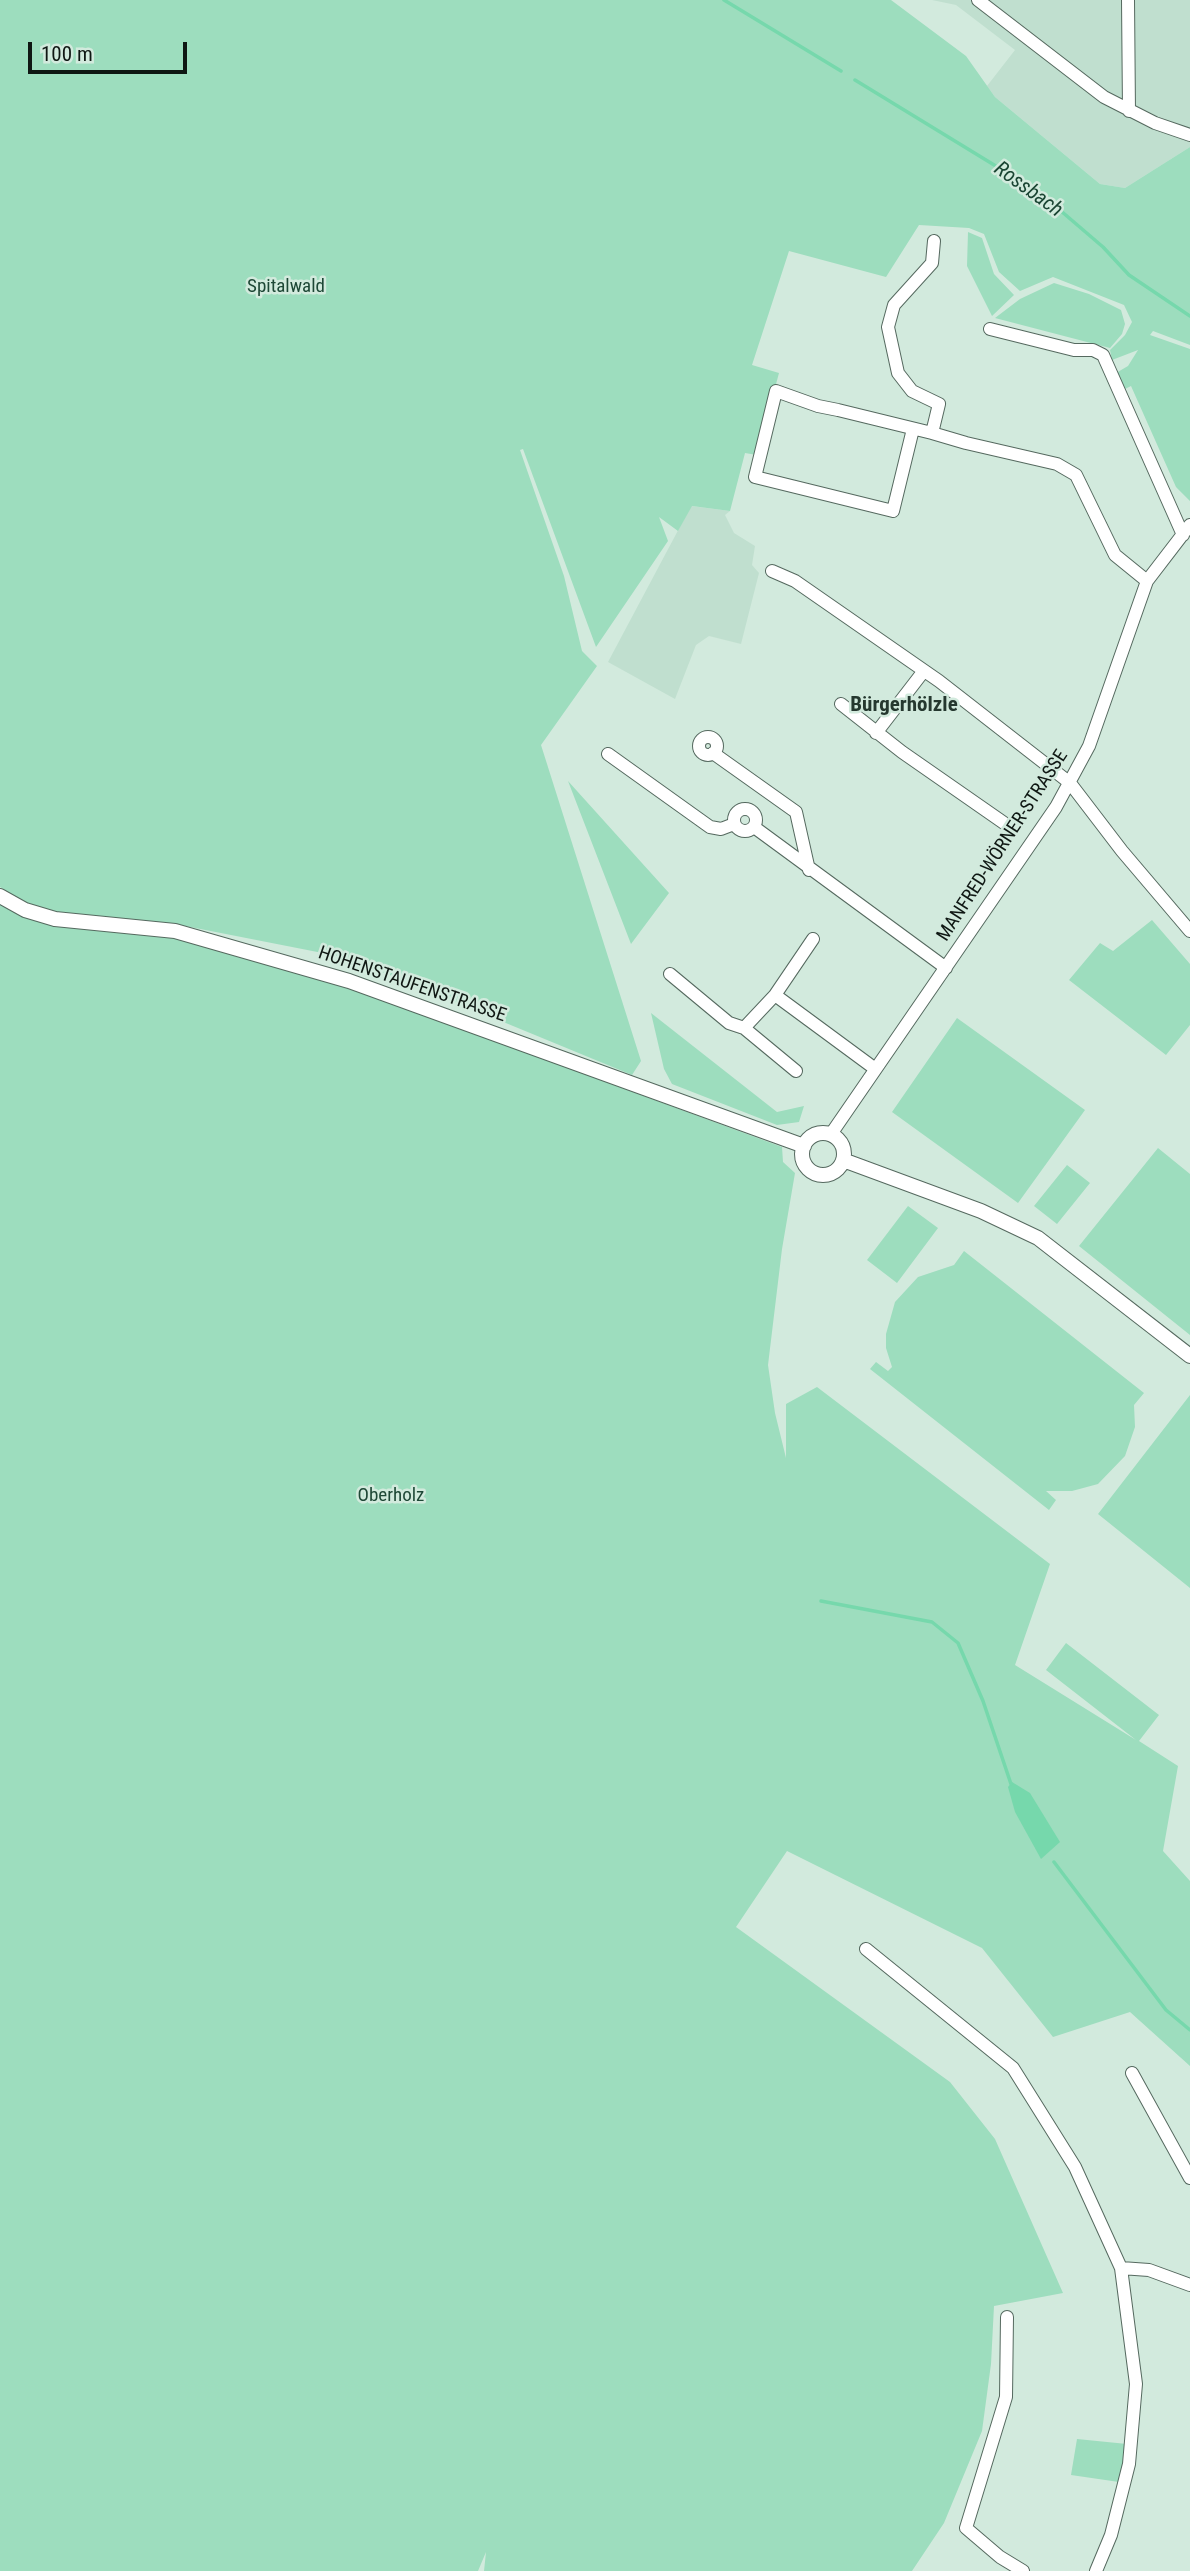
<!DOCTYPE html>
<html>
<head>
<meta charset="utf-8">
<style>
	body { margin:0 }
	#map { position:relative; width:1190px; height:2571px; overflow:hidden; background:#d2eadd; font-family:"Roboto Condensed",sans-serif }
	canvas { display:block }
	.scale { position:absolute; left:28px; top:42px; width:159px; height:32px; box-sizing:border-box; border:4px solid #0f1713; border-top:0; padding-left:9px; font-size:21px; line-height:24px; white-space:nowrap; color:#0f1713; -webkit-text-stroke:5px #d2eadd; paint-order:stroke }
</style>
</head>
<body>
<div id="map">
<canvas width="1190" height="2571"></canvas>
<div class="scale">100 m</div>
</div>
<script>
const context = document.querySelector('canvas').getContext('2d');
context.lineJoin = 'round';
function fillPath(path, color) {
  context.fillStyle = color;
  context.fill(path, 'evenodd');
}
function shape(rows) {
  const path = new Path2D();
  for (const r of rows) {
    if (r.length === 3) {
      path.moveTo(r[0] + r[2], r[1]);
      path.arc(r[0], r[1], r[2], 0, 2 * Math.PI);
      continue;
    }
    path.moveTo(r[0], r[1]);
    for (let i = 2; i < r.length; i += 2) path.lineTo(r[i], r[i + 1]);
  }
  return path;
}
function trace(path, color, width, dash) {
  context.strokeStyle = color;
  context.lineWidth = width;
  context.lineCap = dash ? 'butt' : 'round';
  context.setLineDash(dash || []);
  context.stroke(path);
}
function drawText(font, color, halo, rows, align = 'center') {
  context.font = font + ' "Roboto Condensed",sans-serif';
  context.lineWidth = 5;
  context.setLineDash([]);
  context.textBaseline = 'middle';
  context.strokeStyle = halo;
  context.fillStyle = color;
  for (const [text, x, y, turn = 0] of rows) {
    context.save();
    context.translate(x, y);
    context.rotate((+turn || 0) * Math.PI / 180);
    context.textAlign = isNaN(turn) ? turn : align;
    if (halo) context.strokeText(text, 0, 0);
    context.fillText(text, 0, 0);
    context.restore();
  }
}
fillPath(shape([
	[932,0,1190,0,1190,147,1125,188,1100,184,995,97,987,86,1015,50,956,5],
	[691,506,730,511,725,515,734,533,755,546,752,565,759,573,741,644,709,636,696,645,675,699,608,662]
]), '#c0dfcf');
fillPath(shape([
	[0,0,891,0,966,56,995,97,1100,184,1125,188,1190,147,1190,345,1153,331,1150,335,1190,349,1190,501,1176,487,1131,386,1125,389,1116,373,1128,366,1138,350,1112,360,1110,350,1125,335,1132,322,1124,305,1053,277,1020,291,999,272,984,234,969,228,919,225,886,277,789,251,752,365,779,373,757,455,745,453,730,511,692,506,678,531,659,517,668,541,596,647,523,449,520,450,564,576,582,651,597,666,541,745,641,1061,632,1075,348,958,175,924,72,916,32,907,0,887],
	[968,232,982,238,994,274,1014,295,992,316,967,266],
	[1054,283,1089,294,1121,310,1125,324,1122,334,1110,348,995,318,1020,299],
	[568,781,669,893,631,944],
	[0,903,165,935,354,989,782,1147,783,1162,795,1173,782,1249,768,1365,775,1413,786,1458,786,1404,817,1387,1050,1564,1015,1665,1136,1740,1046,1670,1066,1643,1159,1715,1139,1741,1178,1766,1163,1851,1190,1881,1190,2066,1130,2012,1053,2037,982,1948,787,1851,736,1927,950,2082,995,2139,1063,2293,994,2306,991,2364,982,2431,944,2523,912,2571,484,2571,486,2552,478,2571,0,2571],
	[1152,920,1190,964,1190,1025,1166,1055,1069,980,1100,943,1113,951],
	[651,1013,777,1112,804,1106,799,1122,777,1125,672,1084,664,1069],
	[957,1018,1085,1110,1018,1203,892,1112],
	[1158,1148,1190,1174,1190,1335,1079,1246],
	[1067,1165,1090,1183,1057,1224,1034,1206],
	[908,1206,938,1228,897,1283,867,1260],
	[964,1251,1144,1393,1134,1405,1135,1427,1125,1456,1098,1484,1072,1491,1046,1491,1056,1500,1049,1510,870,1369,876,1362,888,1371,892,1367,886,1348,886,1334,895,1302,918,1277,954,1265],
	[1190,1395,1190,1588,1098,1514],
	[1077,2439,1127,2444,1119,2482,1071,2475]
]), '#9dddbe');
fillPath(shape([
	[1012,1782,1030,1793,1060,1842,1041,1859,1015,1812,1008,1787]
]), '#76d8ac');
trace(shape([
	[724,0,841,71],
	[855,80,1040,193,1103,247,1129,275,1190,316],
	[821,1601,932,1622,958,1643,983,1701,1011,1784],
	[1054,1862,1166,2010,1190,2030]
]), '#76d8ac', 3.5);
const minor = shape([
	[978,0,1104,97,1155,123,1190,135],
	[1128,0,1129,111],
	[990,329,1074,350,1093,350,1103,355,1183,535],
	[913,429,893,511,755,477,776,391,818,406,838,410,932,433,966,443,1057,464,1076,475,1115,555,1147,581],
	[932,433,939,404,912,391,898,373,888,327,894,305,932,263,934,241],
	[772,571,795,581,939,681,1070,783,1122,851,1190,931],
	[841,704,902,752,1004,823],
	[876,733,923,672],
	[708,746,9],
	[713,753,796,812,809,870],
	[608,754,710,827,721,829,734,824],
	[745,820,11],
	[754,827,946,968],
	[670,974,729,1023,744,1028,796,1071],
	[775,995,813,939],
	[744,1028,775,995,874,1068],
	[831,1134,1056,807,1089,746,1147,581,1190,525],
	[866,1949,1013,2068,1075,2167,1121,2268,1136,2384,1129,2464,1111,2535,1096,2571],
	[1132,2073,1190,2178],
	[1121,2268,1149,2270,1190,2285],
	[1007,2317,1006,2397,966,2528,1000,2557,1023,2571]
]);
const major = shape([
	[0,896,25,910,55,919,175,931,349,981,804,1146],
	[823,1154,21],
	[843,1160,981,1211,1038,1238,1190,1356]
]);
trace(minor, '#55695f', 14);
trace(major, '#55695f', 16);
trace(minor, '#fff', 12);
trace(major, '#fff', 14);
drawText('19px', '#1e4836', '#d2eadd', [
	["Spitalwald",286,287],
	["Oberholz",391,1496]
]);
drawText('19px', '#0f1713', '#d2eadd', [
	["MANFRED-WÖRNER-STRASSE",1003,846,-57],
	["HOHENSTAUFENSTRASSE",412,985,19]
]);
drawText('italic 21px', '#1a4533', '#d2eadd', [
	["Rossbach",1028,190,36]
]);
drawText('bold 21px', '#25382f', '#d2eadd', [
	["Bürgerhölzle",904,706]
]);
</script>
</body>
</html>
